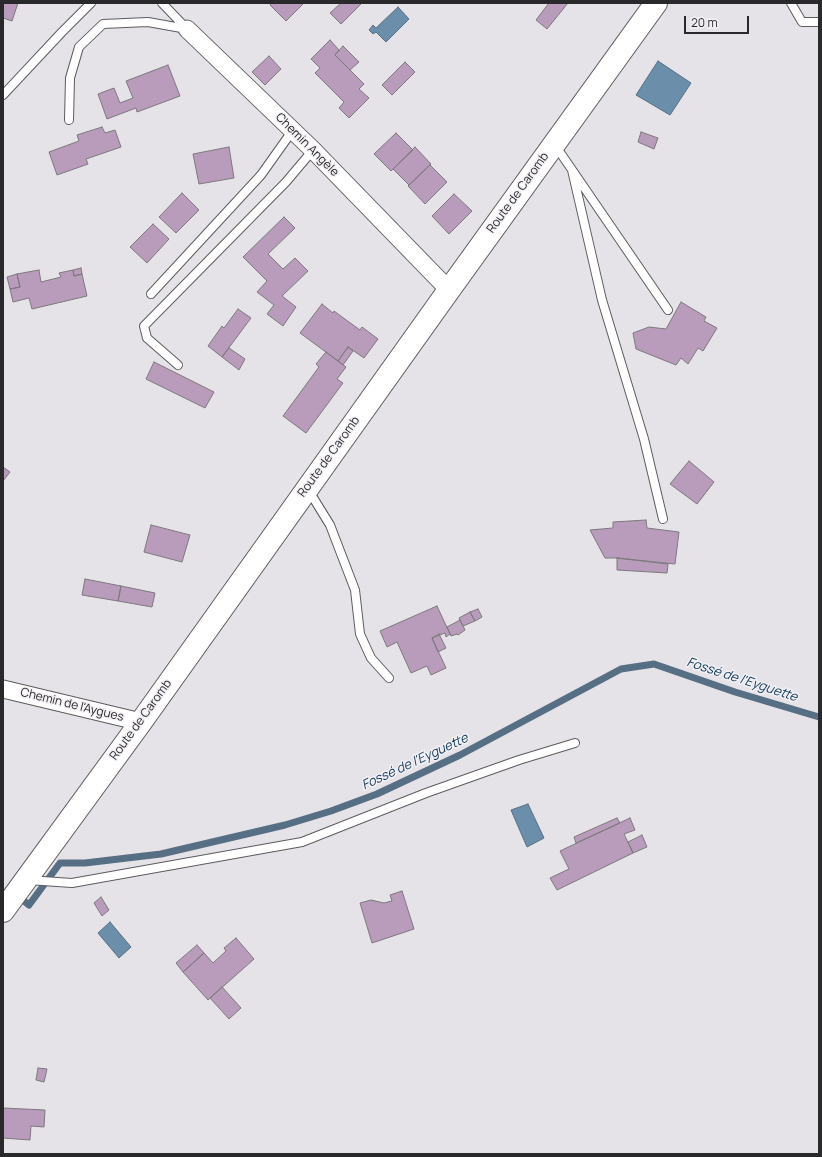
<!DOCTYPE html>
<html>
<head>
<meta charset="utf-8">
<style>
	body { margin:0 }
	#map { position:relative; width:822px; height:1157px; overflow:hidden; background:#e6e3e8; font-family:Manrope,sans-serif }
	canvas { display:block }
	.frame { position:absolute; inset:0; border:4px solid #29282a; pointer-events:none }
	.scale { position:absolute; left:684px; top:16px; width:65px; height:18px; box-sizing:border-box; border:2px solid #29282a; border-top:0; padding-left:5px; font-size:12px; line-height:14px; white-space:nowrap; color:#29282a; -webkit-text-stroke:3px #f3f0f5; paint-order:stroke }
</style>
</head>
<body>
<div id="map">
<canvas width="822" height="1157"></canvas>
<div class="frame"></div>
<div class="scale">20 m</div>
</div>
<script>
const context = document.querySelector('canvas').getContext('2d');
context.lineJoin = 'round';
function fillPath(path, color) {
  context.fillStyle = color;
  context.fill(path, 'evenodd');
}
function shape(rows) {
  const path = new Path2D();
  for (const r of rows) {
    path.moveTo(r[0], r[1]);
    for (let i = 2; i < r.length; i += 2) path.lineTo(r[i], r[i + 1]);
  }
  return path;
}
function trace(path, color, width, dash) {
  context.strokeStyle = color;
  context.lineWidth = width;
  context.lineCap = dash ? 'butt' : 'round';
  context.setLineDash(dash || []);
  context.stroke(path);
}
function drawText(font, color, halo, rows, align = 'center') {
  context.font = font + ' Manrope,sans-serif';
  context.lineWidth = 3;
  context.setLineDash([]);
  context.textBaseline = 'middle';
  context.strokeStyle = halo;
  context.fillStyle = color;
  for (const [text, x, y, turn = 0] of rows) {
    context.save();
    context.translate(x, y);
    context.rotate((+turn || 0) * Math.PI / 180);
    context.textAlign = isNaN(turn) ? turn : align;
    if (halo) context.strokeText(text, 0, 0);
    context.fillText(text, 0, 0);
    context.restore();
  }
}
const water = shape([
	[398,7,409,19,386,42,376,32,373,34,369,30,373,25,376,28,398,7],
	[658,61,691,83,670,115,636,95,658,61],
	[528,804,544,838,527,847,511,810,528,804],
	[110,922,131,947,119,958,98,933,110,922]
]);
fillPath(water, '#6b8eaa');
trace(water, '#576f84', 1);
trace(shape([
	[24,901,29,905,60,863,85,863,161,854,285,825,331,811,377,794,460,755,621,669,654,664,735,692,819,717]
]), '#576f84', 7);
const building = shape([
	[3,3,18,3,12,21,3,18,3,3],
	[271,3,304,3,286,21,270,5,271,3],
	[341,3,360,3,361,4,341,24,330,13,341,3],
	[549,3,568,3,547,29,536,20,549,3],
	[330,40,339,50,335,55,364,84,359,89,369,98,349,118,339,108,344,102,315,73,320,68,311,59,330,40],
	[343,46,359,62,350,70,335,55,343,46],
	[269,56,281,69,265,85,252,72,269,56],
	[405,62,415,72,392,95,382,85,405,62],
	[168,65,180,96,137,112,136,108,107,119,98,94,114,88,120,103,133,98,126,81,168,65],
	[102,127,105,133,115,130,121,147,86,159,88,164,57,175,49,152,79,141,77,135,102,127],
	[641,132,658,138,654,149,638,142,641,132],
	[396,133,413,150,391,171,374,154,396,133],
	[229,147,234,178,199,184,193,154,229,147],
	[415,147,431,164,409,185,393,169,415,147],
	[430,165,447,182,425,204,408,186,430,165],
	[182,193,199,210,176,233,159,217,182,193],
	[454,194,472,211,449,234,432,216,454,194],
	[284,217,295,228,268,254,283,269,295,258,308,271,282,296,296,307,283,326,267,314,274,305,257,292,267,281,243,257,284,217],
	[153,224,169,239,147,263,130,247,153,224],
	[81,268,82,274,74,276,73,270,81,268],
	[39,270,41,282,61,277,59,273,73,270,74,276,82,274,87,296,32,309,29,298,13,302,10,289,20,287,17,274,39,270],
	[17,274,20,287,10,289,7,277,17,274],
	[681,302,706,317,704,321,717,328,703,351,698,348,688,364,681,358,676,365,636,349,633,333,649,327,666,329,681,302],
	[322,304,333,313,334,311,360,330,362,327,378,339,364,358,348,347,338,361,300,333,322,304],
	[238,309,251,318,222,357,208,346,222,326,224,328,238,309],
	[348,347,353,351,343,365,338,361,348,347],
	[229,348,245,359,239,370,222,357,229,348],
	[326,352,346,367,337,379,343,383,306,433,283,416,319,367,316,364,326,352],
	[154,362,214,392,205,408,146,379,154,362],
	[689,461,714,482,697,504,670,484,689,461],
	[3,467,10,472,3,481,3,467],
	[646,520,647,528,679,532,675,564,617,558,605,558,590,530,613,528,613,522,646,520],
	[151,525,190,535,182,562,144,552,151,525],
	[617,558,668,564,667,573,617,570,617,558],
	[85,579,121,586,118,601,82,595,85,579],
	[121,586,155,593,152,607,118,601,121,586],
	[437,606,450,634,446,637,445,633,432,638,446,668,431,675,427,666,411,673,397,642,387,647,380,631,437,606],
	[478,609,482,617,475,621,470,612,478,609],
	[470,612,475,621,463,626,459,618,470,612],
	[460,620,465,630,458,635,457,634,451,636,447,627,460,620],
	[439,634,446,648,438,652,432,638,439,634],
	[617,818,620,823,576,843,574,837,617,818],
	[630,818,635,830,624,834,633,853,557,890,550,878,569,869,560,851,630,818],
	[642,835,647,847,633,853,628,842,642,835],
	[402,891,414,929,372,943,360,903,371,900,384,903,392,901,390,895,402,891],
	[101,897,109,910,102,916,94,903,101,897],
	[236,938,254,959,208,1000,183,972,204,953,213,963,226,951,224,948,236,938],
	[197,945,204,953,183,972,176,963,197,945],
	[222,987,241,1008,229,1019,210,998,222,987],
	[38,1068,47,1069,44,1082,36,1080,38,1068],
	[3,1108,45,1110,44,1127,31,1126,30,1140,3,1138,3,1108]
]);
fillPath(building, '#b99bbb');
trace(building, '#7c797c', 1);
const service = shape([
	[162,3,187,29],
	[791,3,802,22,819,22],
	[3,95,62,32,91,3],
	[69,120,70,78,79,47,103,24,148,22,187,29],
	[555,145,668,310],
	[572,170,602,300,644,439,663,519],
	[151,294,261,175,293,130],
	[178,365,147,338,144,326,286,182,313,150],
	[309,491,330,525,355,590,360,634,371,658,389,678],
	[28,880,72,883,302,842,426,793,519,760,575,743]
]);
const minor = shape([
	[187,29,313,150,449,290],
	[3,689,141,722]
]);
const secondary = shape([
	[3,911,141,722,449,290,656,3]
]);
trace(service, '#5d5b5f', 10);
trace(minor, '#5d5b5f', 19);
trace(secondary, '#5d5b5f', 24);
trace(service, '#fff', 8);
trace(minor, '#fff', 17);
trace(secondary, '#fff', 22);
drawText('12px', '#29282a', '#f3f0f5', [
	["Chemin Angèle",307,145,45],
	["Route de Caromb",518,193,-54],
	["Route de Caromb",329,457,-54],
	["Chemin de l'Aygues",72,705,14],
	["Route de Caromb",141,720,-54]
]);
drawText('italic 13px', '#0e3a57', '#f3f0f5', [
	["Fossé de l'Eyguette",742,680,18],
	["Fossé de l'Eyguette",415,762,-25]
]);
</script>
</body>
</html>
